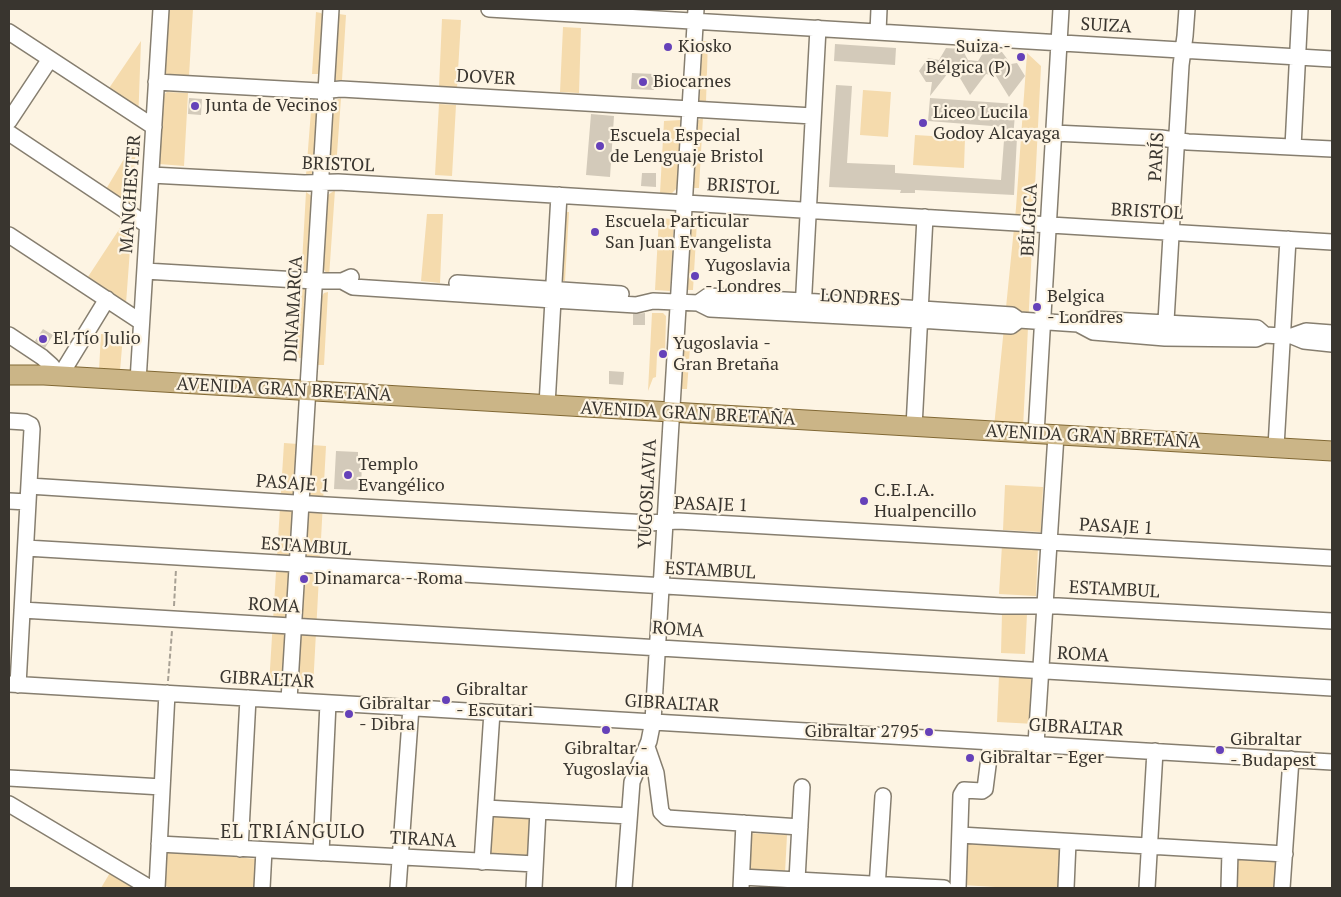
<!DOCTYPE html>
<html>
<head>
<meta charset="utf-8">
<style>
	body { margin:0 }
	#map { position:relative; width:1341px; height:897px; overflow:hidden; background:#fdf4e3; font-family:"PT Serif",serif }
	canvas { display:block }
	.frame { position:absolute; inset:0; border:10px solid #39352f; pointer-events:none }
</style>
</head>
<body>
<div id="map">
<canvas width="1341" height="897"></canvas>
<div class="frame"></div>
</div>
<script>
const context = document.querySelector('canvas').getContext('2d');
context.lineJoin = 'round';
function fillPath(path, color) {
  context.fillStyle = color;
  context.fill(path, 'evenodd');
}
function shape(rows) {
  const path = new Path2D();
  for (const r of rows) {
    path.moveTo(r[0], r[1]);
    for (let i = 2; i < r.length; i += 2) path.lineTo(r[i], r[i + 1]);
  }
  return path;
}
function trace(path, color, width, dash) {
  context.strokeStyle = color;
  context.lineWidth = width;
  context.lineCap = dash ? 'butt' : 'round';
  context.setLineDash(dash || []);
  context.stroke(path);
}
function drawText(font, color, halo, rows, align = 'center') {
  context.font = font + ' "PT Serif",serif';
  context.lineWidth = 4.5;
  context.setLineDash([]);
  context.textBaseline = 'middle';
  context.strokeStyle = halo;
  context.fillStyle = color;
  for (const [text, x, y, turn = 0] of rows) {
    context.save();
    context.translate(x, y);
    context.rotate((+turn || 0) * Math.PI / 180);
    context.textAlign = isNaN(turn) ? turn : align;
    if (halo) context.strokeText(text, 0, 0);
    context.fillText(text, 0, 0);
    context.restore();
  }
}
fillPath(shape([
	[168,9,193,9,189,76,164,76],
	[316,12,321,13,323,15,320,74,312,74],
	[339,14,346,15,342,80,335,80,334,78,338,16],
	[442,19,461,20,457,88,439,87],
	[563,27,581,28,579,93,560,92],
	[141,41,138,124,101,100],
	[702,41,708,41,706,102,699,102],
	[1027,53,1041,66,1023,428,994,427,1016,208],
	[863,90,891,92,888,137,860,135],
	[167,92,188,93,184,166,159,164,163,95],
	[312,98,316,98,318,100,313,172,312,175,306,175],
	[341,98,336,168,332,167,330,165,334,101],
	[439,104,456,105,452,176,435,175],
	[703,117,699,188,692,188,696,122],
	[681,120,677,188,672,193,660,193,664,121],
	[915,135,965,138,964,168,913,165],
	[137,137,130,220,99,201],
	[335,190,329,277,323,268,328,195],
	[306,192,313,197,308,276,301,281],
	[551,211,569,212,565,281,548,280],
	[427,214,443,214,440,283,421,281],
	[659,218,672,219,674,223,670,291,655,290],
	[690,221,697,221,693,290,687,290],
	[120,228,131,236,125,317,80,289],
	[299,288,305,289,302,358,295,358],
	[328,292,324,365,317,365,321,298,324,293],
	[652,313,663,313,666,316,665,356,657,355,656,377,653,378,648,391],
	[101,334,123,335,120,371,99,370],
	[683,347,690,347,687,389,681,389],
	[284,443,326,446,313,688,269,685],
	[1005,485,1043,487,1041,532,1003,530],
	[1002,545,1038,547,1036,596,999,594],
	[1002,613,1027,614,1025,654,1001,653],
	[999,676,1037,678,1035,724,997,722],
	[489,812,535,816,532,857,486,853],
	[748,833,787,835,785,873,746,870],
	[965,838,1064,845,1061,888,1012,888,962,885],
	[164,851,257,859,255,888,170,888,162,884],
	[1237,857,1277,860,1275,888,1235,888],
	[111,871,140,888,101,888]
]), '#f5dbad');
fillPath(shape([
	[835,44,896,48,895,65,834,61],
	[946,48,962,49,968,60,978,61,985,50,1002,52,1011,64,1017,63,1025,76,1009,97,996,76,986,74,970,95,957,73,948,73,930,96,932,82,926,82,919,71,928,58,939,60],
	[632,73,655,74,654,90,631,89],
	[836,85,852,86,847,163,895,165,895,173,1001,180,1005,127,928,121,930,98,1016,104,1013,137,1017,137,1014,195,915,190,915,193,900,193,901,190,829,187],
	[189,98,202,99,201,115,188,114],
	[591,114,614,116,610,177,586,175],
	[642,173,656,173,656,187,641,186],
	[645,313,645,325,633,325,633,314],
	[43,329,53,335,45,348,35,341],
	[609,371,624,372,623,385,609,384],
	[336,451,358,452,358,461,362,461,361,490,334,489]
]), '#d3caba');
const minor = shape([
	[489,9,1332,59],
	[9,32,154,127],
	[878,32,879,9],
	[156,82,319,91,341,89,813,116],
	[9,121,50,59],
	[9,133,147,225],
	[1054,133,1161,138,1188,142,1332,149],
	[1293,147,1300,9],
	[151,175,304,183,338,182,1332,242],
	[9,235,141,322],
	[145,271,315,281,342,281,351,277],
	[342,281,353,287,553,300,636,305,653,301,698,303,710,309,919,320,1011,326,1019,320],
	[457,283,621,294],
	[698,303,708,296,803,301,1012,315,1019,320,1078,324,1093,332,1165,338,1256,339,1265,335,1282,336,1292,336,1304,341,1332,344],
	[803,310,818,28],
	[1078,324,1093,319,1257,328,1265,335],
	[9,335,42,357,51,365,60,376,107,299],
	[1292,336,1306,331,1332,333],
	[1165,338,1181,65,1185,36,1187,9],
	[138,381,161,9],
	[547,405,559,195],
	[9,421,25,422,31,425,32,429,18,685],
	[914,427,925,217],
	[1036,434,1061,9],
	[1276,447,1288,239],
	[29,486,326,505,649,523,678,521,1332,558],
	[9,501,28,502],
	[26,548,1002,606,1058,606,1332,621],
	[22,610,1332,688],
	[9,684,1332,762],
	[289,700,331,9],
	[1036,744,1056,435],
	[647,747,656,773,661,812,667,818,800,827],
	[9,778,162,787],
	[9,804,150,888],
	[486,808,629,816],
	[960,835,1285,854],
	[159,844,535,864],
	[240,849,248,698],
	[321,853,328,703],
	[482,862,492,712],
	[742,877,944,888],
	[797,880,802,787],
	[157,888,167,693],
	[262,888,264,850],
	[398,888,411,707],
	[534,888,538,811],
	[624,888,632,782,649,741,653,721,696,9],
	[741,888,744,823],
	[877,888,883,796],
	[958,888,961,795,964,790,982,791,985,789,991,742],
	[1066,888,1068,842],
	[1147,888,1155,751],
	[1229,888,1230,851],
	[1282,888,1291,759]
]);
const major = shape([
	[9,375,44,375,1332,451]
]);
trace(minor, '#867e6f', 18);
trace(major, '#816834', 21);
trace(shape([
	[174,606,176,569],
	[168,681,172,631]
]), '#a8a195', 2, [5, 2.5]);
trace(minor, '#fff', 15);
trace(major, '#cbb587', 19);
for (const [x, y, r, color] of [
	[668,47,5,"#6541b9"],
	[1021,57,5,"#6541b9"],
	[643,82,5,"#6541b9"],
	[195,106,5,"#6541b9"],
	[923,123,5,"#6541b9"],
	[600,146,5,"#6541b9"],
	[595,232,5,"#6541b9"],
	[695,276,5,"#6541b9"],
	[1037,307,5,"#6541b9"],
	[43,339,5,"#6541b9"],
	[663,354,5,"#6541b9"],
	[348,475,5,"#6541b9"],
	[864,501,5,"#6541b9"],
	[304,579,5,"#6541b9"],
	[446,700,5,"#6541b9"],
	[349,714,5,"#6541b9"],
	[606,730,5,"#6541b9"],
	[929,732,5,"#6541b9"],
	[1220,750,5,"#6541b9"],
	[970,758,5,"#6541b9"]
]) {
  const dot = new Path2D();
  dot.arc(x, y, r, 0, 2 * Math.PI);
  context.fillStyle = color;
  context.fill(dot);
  trace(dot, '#fdf4e3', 2);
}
drawText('18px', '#39352f', '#fdf4e3', [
	["SUIZA",1106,26,3],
	["DOVER",486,78,3],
	["PARÍS",1157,157,-87],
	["BRISTOL",338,165,2],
	["BRISTOL",743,187,3],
	["MANCHESTER",131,194,-86],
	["BRISTOL",1147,212,3],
	["BÉLGICA",1030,220,-87],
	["LONDRES",860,298,3],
	["DINAMARCA",294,309,-87],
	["AVENIDA GRAN BRETAÑA",284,390,3],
	["AVENIDA GRAN BRETAÑA",688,414,3],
	["AVENIDA GRAN BRETAÑA",1093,437,3],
	["PASAJE 1",293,484,4],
	["YUGOSLAVIA",648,494,-87],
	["PASAJE 1",711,505,2],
	["PASAJE 1",1116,527,3],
	["ESTAMBUL",306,547,4],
	["ESTAMBUL",710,571,3],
	["ESTAMBUL",1114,590,3],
	["ROMA",274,606,3],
	["ROMA",678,630,4],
	["ROMA",1083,655,3],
	["GIBRALTAR",267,680,3],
	["GIBRALTAR",672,704,3],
	["GIBRALTAR",1076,728,3],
	["TIRANA",423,840,3]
]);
drawText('18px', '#39352f', '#fdf4e3', [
	["Kiosko",678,47],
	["Suiza -",1011,47,"right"],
	["Bélgica (P)",1011,68,"right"],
	["Biocarnes",653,82],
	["Junta de Vecinos",205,106],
	["Liceo Lucila",933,113],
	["Godoy Alcayaga",933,134],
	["Escuela Especial",610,136],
	["de Lenguaje Bristol",610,157],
	["Escuela Particular",605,222],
	["San Juan Evangelista",605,243],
	["Yugoslavia",705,266],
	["- Londres",705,287],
	["Belgica",1047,297],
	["- Londres",1047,318],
	["El Tío Julio",53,339],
	["Yugoslavia -",673,344],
	["Gran Bretaña",673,365],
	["Templo",358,465],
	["Evangélico",358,486],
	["C.E.I.A.",874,491],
	["Hualpencillo",874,512],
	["Dinamarca - Roma",314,579],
	["Gibraltar",456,690],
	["- Escutari",456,711],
	["Gibraltar",359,704],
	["- Dibra",359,725],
	["Gibraltar 2795",919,732,"right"],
	["Gibraltar",1230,740],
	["- Budapest",1230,761],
	["Gibraltar -",606,749,"center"],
	["Yugoslavia",606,770,"center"],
	["Gibraltar - Eger",980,758]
], 'left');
context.letterSpacing = '1px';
drawText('19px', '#39352f', '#fdf4e3', [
	["EL TRIÁNGULO",293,833]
]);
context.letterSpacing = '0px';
</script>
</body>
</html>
